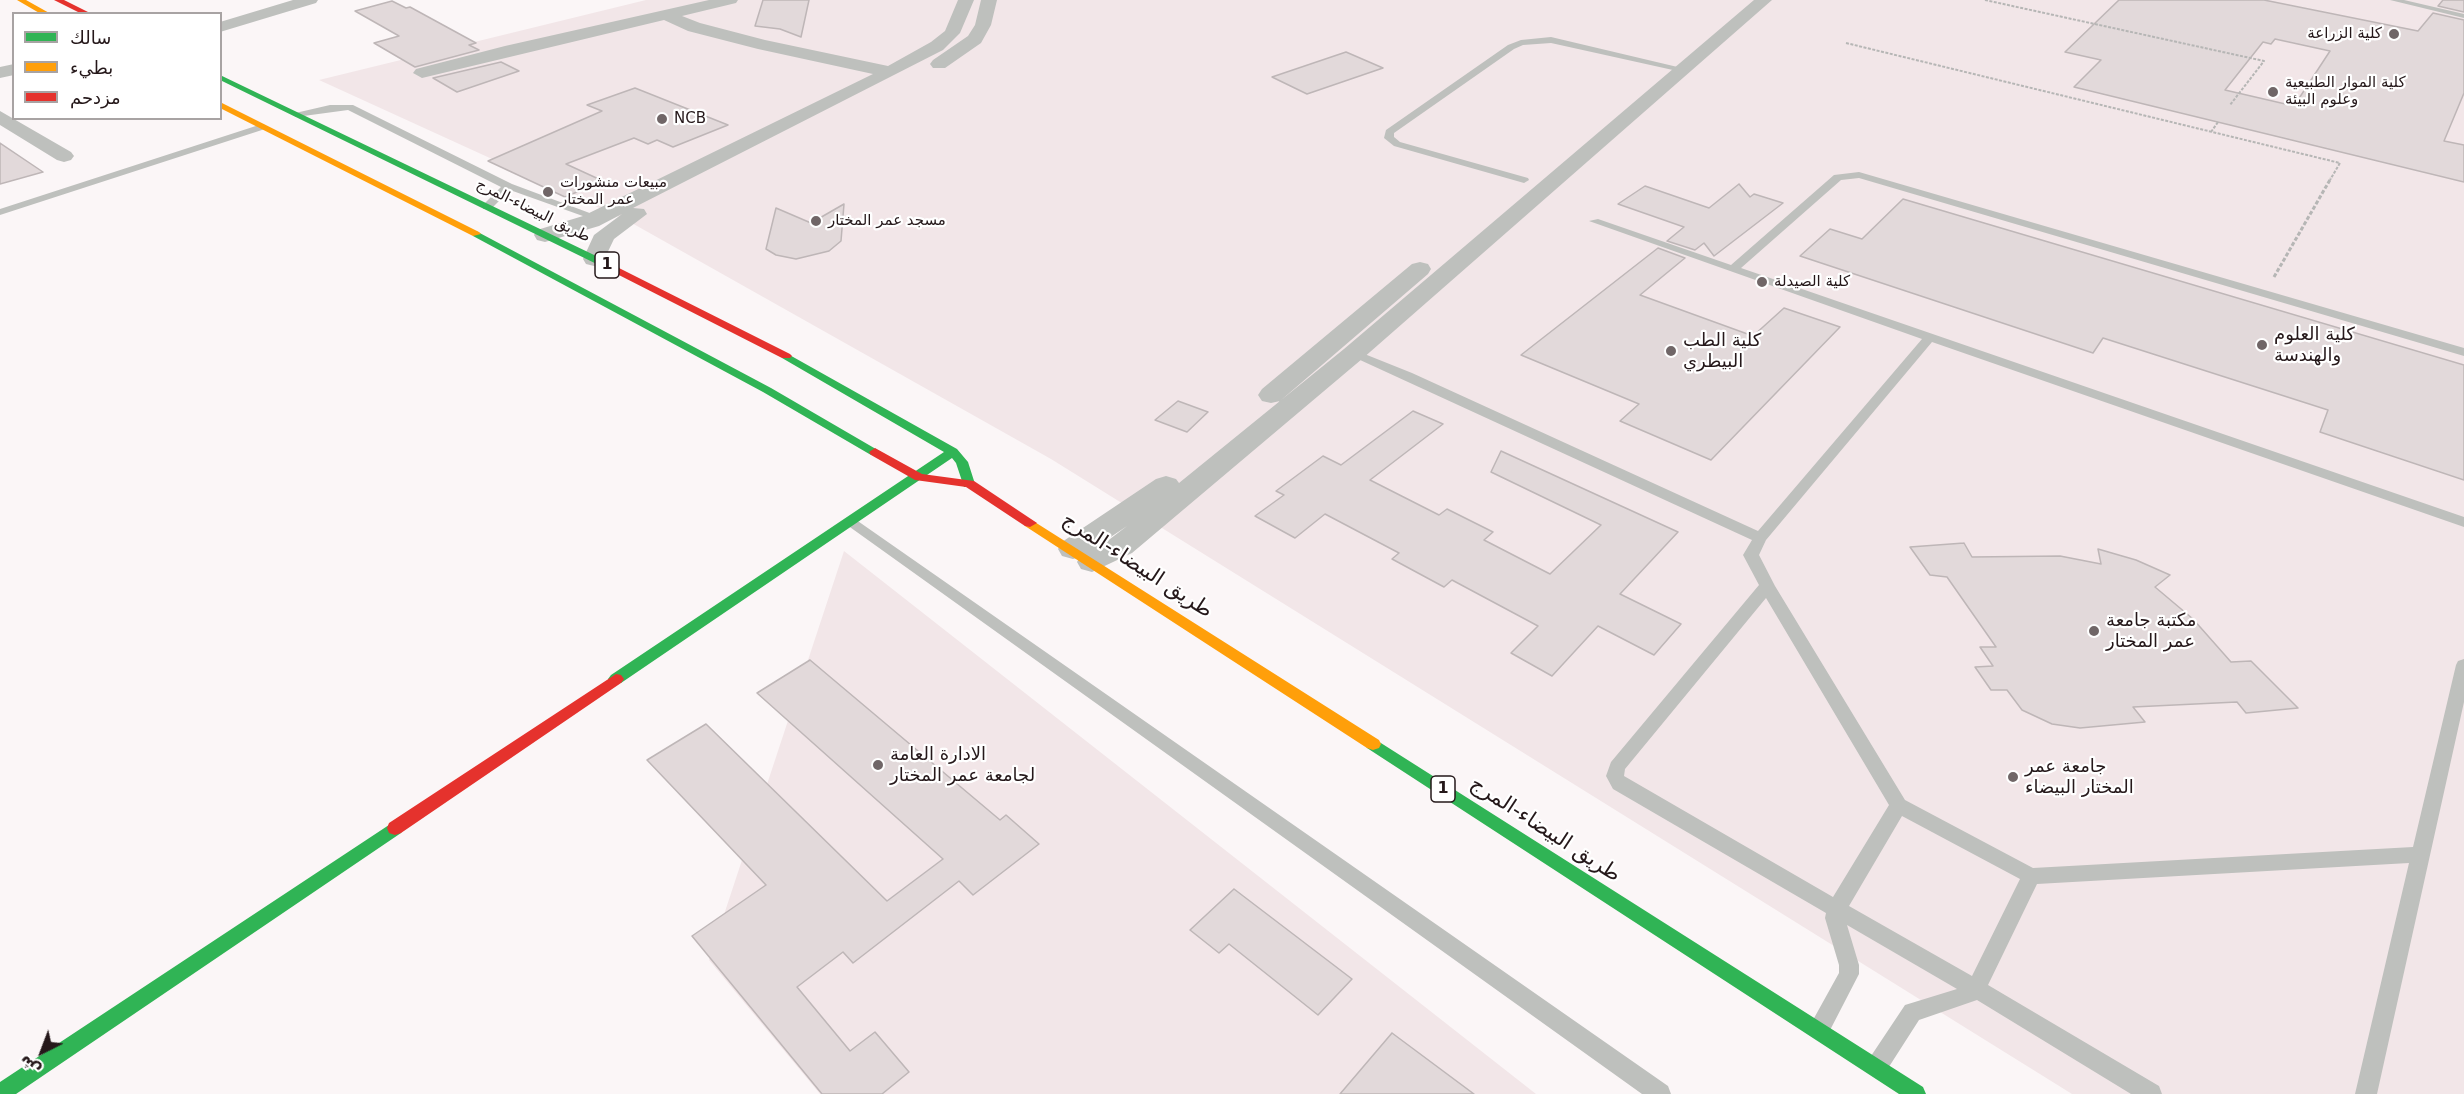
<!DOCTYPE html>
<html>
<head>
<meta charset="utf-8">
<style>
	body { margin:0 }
	#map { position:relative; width:2464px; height:1094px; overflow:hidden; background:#fbf6f7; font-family:"DejaVu Sans","Noto Naskh Arabic",sans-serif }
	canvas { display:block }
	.legend { position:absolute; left:12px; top:12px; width:210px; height:108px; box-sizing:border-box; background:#fff; border:2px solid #a8a3a3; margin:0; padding:8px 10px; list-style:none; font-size:18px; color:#25181a }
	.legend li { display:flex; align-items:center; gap:12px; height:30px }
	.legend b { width:30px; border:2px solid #a8a3a3 }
	.north { position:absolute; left:12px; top:1022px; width:60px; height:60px; -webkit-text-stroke:4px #fff; paint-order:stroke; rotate:222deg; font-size:16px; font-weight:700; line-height:24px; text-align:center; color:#25181a }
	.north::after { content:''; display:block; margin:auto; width:21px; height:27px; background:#25181a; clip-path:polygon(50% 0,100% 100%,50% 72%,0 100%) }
</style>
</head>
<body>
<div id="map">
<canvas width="2464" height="1094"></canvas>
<ul class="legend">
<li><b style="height:8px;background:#30b455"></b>سالك</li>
<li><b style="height:8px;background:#ff9f0a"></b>بطيء</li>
<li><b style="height:8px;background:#e5322d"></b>مزدحم</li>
</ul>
<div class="north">ش</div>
</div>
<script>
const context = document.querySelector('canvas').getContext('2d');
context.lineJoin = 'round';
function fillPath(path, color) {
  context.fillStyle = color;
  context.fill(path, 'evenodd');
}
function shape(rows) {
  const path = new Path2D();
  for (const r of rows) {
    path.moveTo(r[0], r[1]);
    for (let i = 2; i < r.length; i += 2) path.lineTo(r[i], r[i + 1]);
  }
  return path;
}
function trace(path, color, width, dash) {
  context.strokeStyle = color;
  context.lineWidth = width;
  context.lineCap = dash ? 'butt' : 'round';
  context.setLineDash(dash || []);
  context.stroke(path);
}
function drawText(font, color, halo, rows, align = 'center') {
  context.font = font + ' "DejaVu Sans","Noto Naskh Arabic",sans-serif';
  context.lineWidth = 4.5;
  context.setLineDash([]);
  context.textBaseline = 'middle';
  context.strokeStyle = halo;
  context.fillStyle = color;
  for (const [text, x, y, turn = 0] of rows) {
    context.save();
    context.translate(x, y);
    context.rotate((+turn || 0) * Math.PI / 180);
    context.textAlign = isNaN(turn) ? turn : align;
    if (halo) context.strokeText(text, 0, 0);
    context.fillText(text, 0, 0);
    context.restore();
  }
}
fillPath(shape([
	[646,0,2464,0,2464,1094,2072,1094,1051,459,630,222,319,80],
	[844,551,1536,1094,820,1094,709,960]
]), '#f2e6e8');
const building = shape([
	[763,0,809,0,801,37,780,29,755,26,763,0],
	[2119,0,2264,0,2418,31,2433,13,2464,20,2464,93,2444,141,2464,145,2464,182,2074,87,2101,60,2065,52,2119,0],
	[2275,39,2330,51,2294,106,2225,90,2263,42,2271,44,2275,39],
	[2443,0,2464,0,2464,12,2438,6,2443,0],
	[392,1,406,8,410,7,476,43,469,45,479,50,415,67,374,43,399,36,355,11,392,1],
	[1346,52,1383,68,1307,94,1272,77,1346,52],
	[501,62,519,71,457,92,433,78,501,62],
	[635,88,728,125,673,147,657,140,648,144,634,138,566,164,603,181,565,197,488,161,602,111,587,105,635,88],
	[0,143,43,172,0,184,0,143],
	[1739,184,1750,197,1754,194,1783,203,1714,256,1704,243,1695,250,1667,241,1684,227,1618,204,1645,186,1709,208,1739,184],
	[1903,199,2464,365,2464,480,2320,432,2328,410,2103,338,2093,353,1800,256,1830,229,1862,239,1903,199],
	[844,204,841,241,829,251,796,259,776,255,766,249,776,208,811,223,844,204],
	[1658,248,1685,258,1640,295,1753,336,1784,308,1840,327,1711,460,1620,421,1639,404,1521,355,1658,248],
	[1178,401,1208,412,1187,432,1155,420,1178,401],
	[1413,411,1443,424,1370,480,1439,515,1447,509,1493,532,1484,540,1550,574,1601,525,1491,472,1501,451,1678,532,1620,594,1681,624,1654,655,1598,626,1552,676,1511,653,1538,626,1452,580,1444,587,1392,559,1399,553,1325,514,1295,538,1255,516,1284,495,1276,491,1323,456,1341,465,1413,411],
	[1964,543,1972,557,2060,556,2101,564,2098,549,2136,560,2170,575,2155,587,2193,619,2231,662,2251,661,2298,708,2246,713,2237,702,2133,707,2145,722,2080,728,2052,724,2022,710,2007,690,1991,690,1975,667,1993,666,1980,647,1996,647,1947,577,1930,575,1910,547,1964,543],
	[810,660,1000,820,1006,815,1039,844,973,895,959,881,853,963,843,952,797,987,850,1051,875,1032,909,1072,882,1094,822,1094,692,936,766,885,647,760,706,724,887,901,943,859,757,693,810,660],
	[1234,889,1352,979,1318,1015,1229,944,1219,953,1190,930,1234,889],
	[1392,1033,1474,1094,1340,1094,1392,1033]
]);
fillPath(building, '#e2d9da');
trace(building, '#beb6b7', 1.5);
trace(shape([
	[1985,0,2264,61,2230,105],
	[1846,43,2340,163,2330,180],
	[2211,132,2218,122]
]), '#b6b6b5', 2, [3, 1.5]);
trace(shape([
	[2274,277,2331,178]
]), '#b6b6b5', 3, [4, 2]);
fillPath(shape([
	[2390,0,2404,0,2464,14,2464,18,2390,0],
	[1551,37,1686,69,1682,72,1551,43,1523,45,1514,49,1394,133,1394,137,1400,142,1528,178,1529,180,1524,183,1394,146,1384,138,1386,130,1508,45,1521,40,1551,37],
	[330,105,353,105,512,184,603,218,594,220,510,190,491,209,483,209,483,205,501,187,348,110,296,117,291,114,330,105],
	[262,124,265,125,265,129,0,215,0,209,262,124],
	[1859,172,2464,348,2464,356,1859,178,1841,180,1741,268,2464,517,2464,527,1932,342,1766,540,1759,555,1775,586,1905,800,2033,868,2413,847,2456,665,2458,661,2464,659,2464,702,2377,1094,2355,1094,2409,863,2037,884,1988,985,2159,1086,2162,1094,2131,1094,1977,1000,1919,1020,1885,1073,1877,1076,1869,1073,1866,1066,1869,1059,1905,1005,1957,989,1847,925,1859,965,1859,974,1827,1036,1819,1039,1811,1036,1808,1029,1839,973,1839,965,1825,918,1826,913,1613,789,1606,776,1611,762,1759,585,1743,555,1752,540,1347,354,1349,351,1357,351,1412,373,1758,531,1922,339,1589,221,1598,219,1731,265,1834,175,1859,172],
	[1766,598,1889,805,1833,897,1624,776,1625,769,1766,598],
	[1902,816,2020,879,1972,976,1849,906,1902,816],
	[852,517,1668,1086,1671,1094,1642,1094,847,525,845,522,847,519,852,517]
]), '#bec0bd');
fillPath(shape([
	[293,0,318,0,316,3,220,32,220,22,293,0],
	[709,0,738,0,736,3,682,16,700,23,765,40,888,66,931,42,945,31,958,0,974,0,960,33,943,50,633,208,644,209,647,214,614,239,602,264,594,266,586,264,583,259,594,235,622,214,599,226,545,242,537,240,534,235,537,230,583,216,873,74,758,49,688,31,664,20,422,78,413,73,416,69,505,46,709,0],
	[981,0,997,0,991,25,981,43,945,68,933,68,930,64,933,60,968,36,975,25,981,0],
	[1754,0,1772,0,1362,359,1132,553,1092,572,1081,569,1077,562,1080,557,1073,559,1062,556,1058,549,1062,542,1156,479,1166,476,1176,479,1179,483,1344,349,1754,0],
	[1127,526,1110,539,1099,545,1127,526],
	[14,64,14,75,0,78,0,67,14,64],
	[0,111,71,152,74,156,71,160,64,162,57,160,0,125,0,111],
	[1420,262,1428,264,1431,269,1428,274,1280,401,1271,403,1262,401,1258,395,1262,389,1412,264,1420,262]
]), '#bec0bd');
fillPath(shape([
	[220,75,619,267,620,269,619,271,611,271,220,80,220,75],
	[476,231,771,388,881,452,879,455,871,455,763,392,473,236,473,232,476,231],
	[786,353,957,449,968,462,975,484,974,487,964,487,956,463,952,458,621,683,611,683,608,679,611,675,944,452,782,358,782,354,786,353],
	[1373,738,1923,1087,1926,1094,1899,1094,1367,748,1365,744,1367,740,1373,738],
	[395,821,401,823,403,828,401,833,16,1094,0,1094,0,1082,395,821]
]), '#30b455');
fillPath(shape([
	[17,0,26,0,51,14,41,14,17,0],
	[220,102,479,232,481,234,473,236,220,108,220,102],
	[1030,519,1379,740,1381,744,1379,748,1373,750,1367,748,1025,526,1023,523,1025,520,1030,519]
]), '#ff9f0a');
fillPath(shape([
	[54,0,64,0,92,14,82,14,54,0],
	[615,266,790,354,792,356,790,358,782,358,611,271,611,267,615,266],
	[875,448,922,474,974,481,1037,523,1030,527,1025,526,966,487,915,480,871,455,869,452,875,448],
	[616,674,621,675,624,679,621,683,401,833,395,835,389,833,387,828,389,823,616,674]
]), '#e5322d');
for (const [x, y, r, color] of [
	[2394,34,6,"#706667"],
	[2273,92,6,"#706667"],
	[662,119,6,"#706667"],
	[548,192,6,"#706667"],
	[816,221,6,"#706667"],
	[1762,282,6,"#706667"],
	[2262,345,6,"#706667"],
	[1671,351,6,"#706667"],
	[2094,631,6,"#706667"],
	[878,765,6,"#706667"],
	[2013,777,6,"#706667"]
]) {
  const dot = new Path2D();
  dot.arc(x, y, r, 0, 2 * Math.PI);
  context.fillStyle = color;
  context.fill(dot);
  trace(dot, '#fff', 2);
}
drawText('15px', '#25181a', '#fff', [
	["كلية الزراعة",2382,34,"right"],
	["كلية الموار الطبيعية",2285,83],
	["وعلوم البيئة",2285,100],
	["NCB",674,119],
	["مبيعات منشورات",560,183],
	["عمر المختار",560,200],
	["مسجد عمر المختار",828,221],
	["كلية الصيدلة",1774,282]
], 'left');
drawText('15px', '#25181a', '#fff', [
	["طريق البيضاء-المرج",533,211,26]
]);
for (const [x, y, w] of [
	[607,265,24],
	[1443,789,24]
]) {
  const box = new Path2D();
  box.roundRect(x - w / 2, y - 13, w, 26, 4.5);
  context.fillStyle = '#fff';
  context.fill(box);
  trace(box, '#25181a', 1.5);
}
drawText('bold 16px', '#25181a', null, [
	["1",607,265],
	["1",1443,789]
]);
drawText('18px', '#25181a', '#fff', [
	["كلية العلوم",2274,335],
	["والهندسة",2274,356],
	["كلية الطب",1683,341],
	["البيطري",1683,362],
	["مكتبة جامعة",2106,621],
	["عمر المختار",2106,642],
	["الادارة العامة",890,755],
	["لجامعة عمر المختار",890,776],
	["جامعة عمر",2025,767],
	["المختار البيضاء",2025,788]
], 'left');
drawText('21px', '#25181a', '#fff', [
	["طريق البيضاء-المرج",1137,566,33],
	["طريق البيضاء-المرج",1545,830,33]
]);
</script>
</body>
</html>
